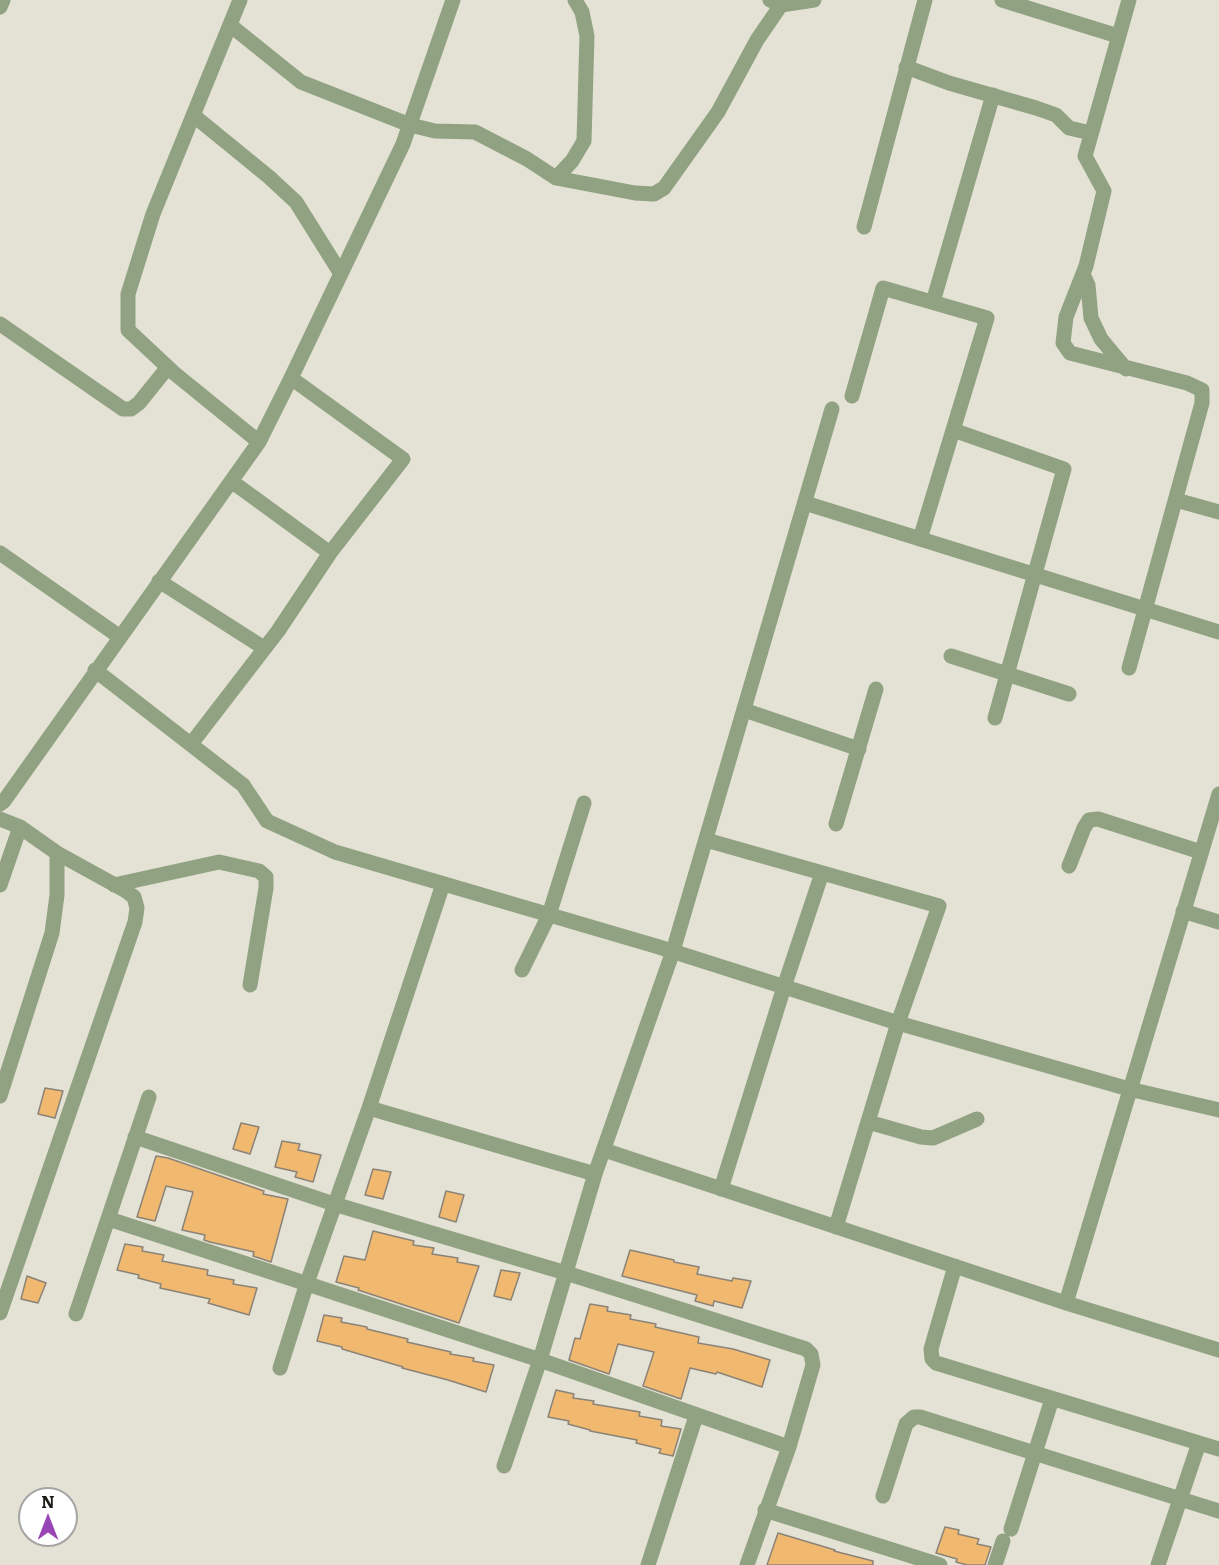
<!DOCTYPE html>
<html>
<head>
<meta charset="utf-8">
<style>
	body { margin:0 }
	#map { position:relative; width:1219px; height:1565px; overflow:hidden; background:#e4e2d4; font-family:Literata,serif }
	canvas { display:block }
	.north { position:absolute; left:18px; top:1487px; width:60px; height:60px; box-sizing:border-box; background:#fff; border:2px solid #a4a4a2; border-radius:50%; rotate:0deg; font-size:16px; font-weight:700; line-height:24px; text-align:center; color:#1b1b16 }
	.north::after { content:''; display:block; margin:auto; width:21px; height:27px; background:#9946b5; clip-path:polygon(50% 0,100% 100%,50% 72%,0 100%) }
</style>
</head>
<body>
<div id="map">
<canvas width="1219" height="1565"></canvas>
<div class="north">N</div>
</div>
<script>
const context = document.querySelector('canvas').getContext('2d');
context.lineJoin = 'round';
function fillPath(path, color) {
  context.fillStyle = color;
  context.fill(path, 'evenodd');
}
function shape(rows) {
  const path = new Path2D();
  for (const r of rows) {
    path.moveTo(r[0], r[1]);
    for (let i = 2; i < r.length; i += 2) path.lineTo(r[i], r[i + 1]);
  }
  return path;
}
function trace(path, color, width, dash) {
  context.strokeStyle = color;
  context.lineWidth = width;
  context.lineCap = dash ? 'butt' : 'round';
  context.setLineDash(dash || []);
  context.stroke(path);
}
const building = shape([
	[45,1088,63,1091,55,1118,38,1114,45,1088],
	[241,1123,259,1127,250,1154,233,1149,241,1123],
	[282,1141,300,1144,298,1150,321,1155,313,1182,295,1177,297,1172,275,1167,282,1141],
	[156,1156,168,1158,264,1191,263,1194,288,1199,271,1262,253,1256,254,1252,210,1242,204,1240,205,1235,182,1230,193,1192,166,1186,155,1221,137,1217,156,1156],
	[373,1169,391,1172,383,1199,365,1195,373,1169],
	[446,1191,464,1195,456,1222,439,1217,446,1191],
	[373,1231,414,1241,413,1245,434,1248,432,1254,458,1258,457,1262,479,1266,459,1323,358,1290,359,1288,336,1282,344,1256,365,1260,373,1231],
	[125,1244,143,1247,142,1251,164,1255,162,1261,208,1270,207,1275,234,1280,233,1284,257,1288,249,1315,208,1303,210,1299,160,1288,161,1284,138,1278,139,1275,117,1270,125,1244],
	[630,1250,674,1260,674,1262,699,1267,697,1274,732,1281,733,1278,751,1281,742,1308,714,1301,713,1306,695,1301,697,1295,622,1276,630,1250],
	[501,1270,520,1273,511,1300,494,1296,501,1270],
	[27,1276,46,1283,38,1303,21,1299,27,1276],
	[590,1304,608,1307,607,1311,631,1315,630,1319,656,1324,655,1327,699,1337,698,1343,733,1349,770,1360,762,1387,717,1372,716,1374,690,1368,681,1399,643,1386,654,1352,618,1344,609,1374,569,1360,575,1338,580,1339,590,1304],
	[324,1315,342,1318,341,1322,367,1327,367,1329,408,1339,407,1342,451,1352,450,1354,474,1358,473,1361,494,1365,486,1392,448,1380,402,1368,403,1367,342,1349,342,1347,317,1341,324,1315],
	[556,1390,574,1394,573,1398,594,1401,593,1404,640,1412,639,1416,662,1420,661,1426,681,1429,673,1456,659,1453,661,1449,636,1443,637,1440,590,1431,590,1430,568,1424,569,1421,548,1417,556,1390],
	[945,1527,959,1530,958,1534,979,1539,977,1544,991,1547,985,1565,967,1565,956,1562,957,1559,936,1553,945,1527],
	[778,1533,835,1550,834,1551,873,1561,873,1565,767,1565,778,1533]
]);
fillPath(building, '#f0b96f');
trace(building, '#8b8378', 1.5);
trace(shape([
	[770,0,781,5,814,0],
	[1002,0,1118,36],
	[0,7,3,0],
	[230,25,301,82,410,125,435,131,475,132,527,159,556,178,635,193,654,194,664,188,718,112,757,40,781,5],
	[906,67,949,83,1036,108,1056,115,1069,128,1091,133],
	[193,115,269,177,296,202,341,274],
	[556,178,572,161,584,141,587,36,582,12,575,0],
	[864,227,925,0],
	[1083,274,1088,285,1091,318,1101,339,1126,369],
	[933,302,993,95],
	[0,324,123,409,131,409,139,403,168,367],
	[852,396,883,288,987,318,920,539],
	[953,430,1064,469,995,718],
	[259,442,291,378],
	[230,483,238,486,330,553],
	[1176,500,1219,512],
	[805,503,1219,632],
	[0,553,120,637],
	[159,581,264,648],
	[951,656,1069,694],
	[1129,668,1202,403,1202,390,1187,383,1070,353,1063,343,1066,317,1086,266,1104,191,1085,156,1129,0],
	[95,670,243,785,267,821,335,852,659,947,898,1023,1129,1089,1219,1110],
	[744,710,859,749],
	[191,744,278,631,330,553,403,459,291,378,403,144,453,0],
	[0,804,4,801,259,442,174,373,128,330,128,294,153,214,240,0],
	[0,819,20,827,57,853,126,891,134,897,137,908,135,922,0,1313],
	[836,824,876,689],
	[706,840,939,906,898,1023,836,1227],
	[1069,866,1084,828,1089,820,1098,819,1201,852],
	[0,885,20,827],
	[114,885,219,862,259,871,266,877,266,888,250,985],
	[1183,911,1219,922],
	[522,970,549,915,584,803],
	[0,1096,52,933,57,895,57,853],
	[369,1108,443,884],
	[868,1122,921,1137,933,1138,977,1119],
	[135,1137,334,1204,566,1273,806,1349,811,1354,813,1365,789,1447,747,1565],
	[604,1150,1066,1303,1219,1350],
	[721,1189,784,987,822,873],
	[109,1219,540,1360,789,1447],
	[955,1266,931,1349,932,1359,936,1363,1219,1449],
	[1066,1303,1219,794],
	[76,1314,149,1097],
	[280,1368,307,1283,369,1108,595,1174],
	[504,1466,540,1360,595,1174,673,951,832,409],
	[883,1496,906,1424,914,1417,920,1417,1219,1511],
	[765,1510,940,1565],
	[1011,1529,1052,1399],
	[648,1565,696,1416],
	[995,1565,1003,1541],
	[1158,1565,1199,1443]
]), '#90a282', 15);
</script>
</body>
</html>
